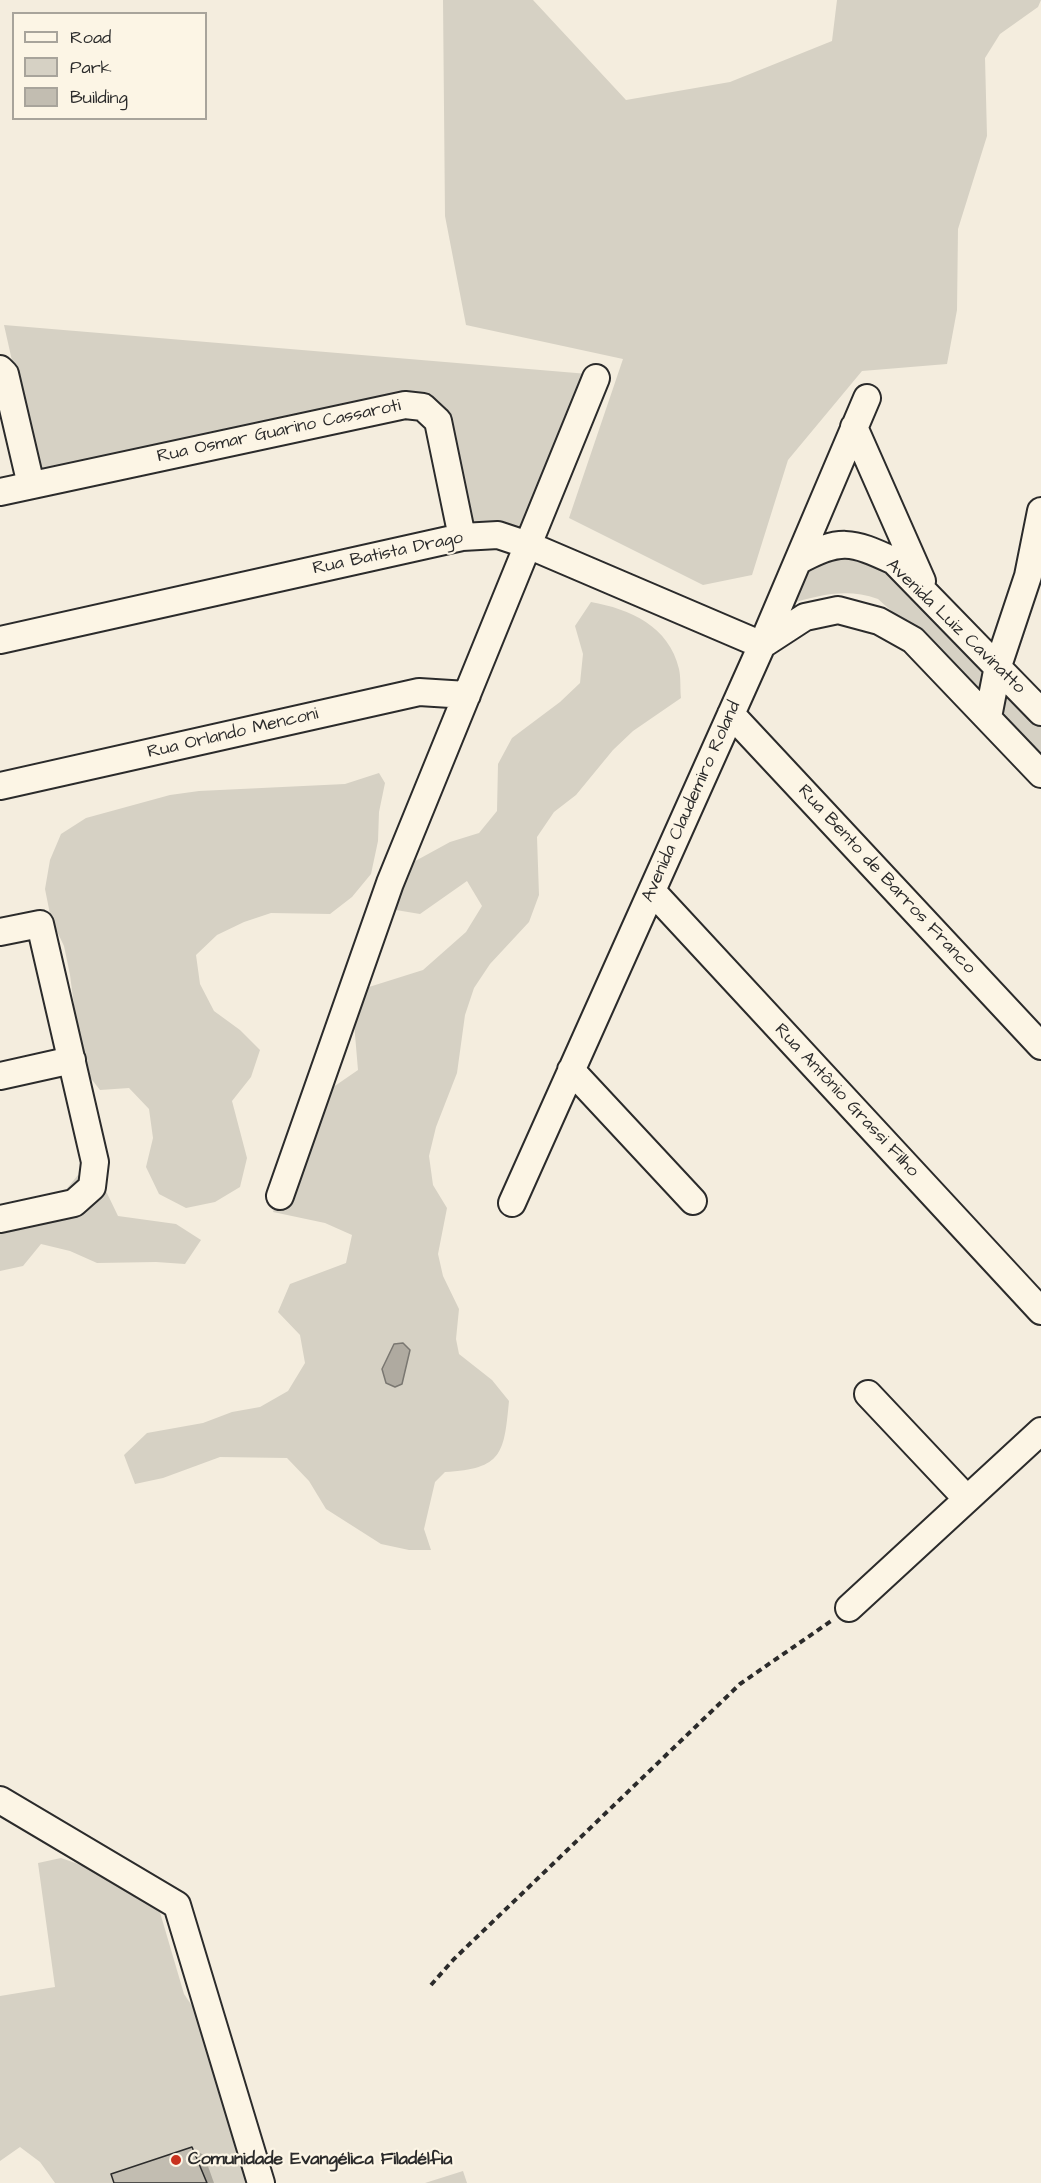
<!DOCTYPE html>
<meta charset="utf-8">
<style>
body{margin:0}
#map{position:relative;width:1041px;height:2183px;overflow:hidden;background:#f4edde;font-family:"Architects Daughter",sans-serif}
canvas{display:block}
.legend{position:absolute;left:12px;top:12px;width:195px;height:108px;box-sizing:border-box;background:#fcf5e5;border:2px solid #a8a49b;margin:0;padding:8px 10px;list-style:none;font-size:18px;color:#2b2b2b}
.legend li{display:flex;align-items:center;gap:12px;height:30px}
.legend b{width:30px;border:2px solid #a8a49b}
</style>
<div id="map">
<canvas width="1041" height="2183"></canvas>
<ul class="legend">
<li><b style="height:8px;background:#fcf5e5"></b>Road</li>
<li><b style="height:16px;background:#d6d1c4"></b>Park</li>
<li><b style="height:16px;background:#c2bdb1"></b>Building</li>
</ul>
</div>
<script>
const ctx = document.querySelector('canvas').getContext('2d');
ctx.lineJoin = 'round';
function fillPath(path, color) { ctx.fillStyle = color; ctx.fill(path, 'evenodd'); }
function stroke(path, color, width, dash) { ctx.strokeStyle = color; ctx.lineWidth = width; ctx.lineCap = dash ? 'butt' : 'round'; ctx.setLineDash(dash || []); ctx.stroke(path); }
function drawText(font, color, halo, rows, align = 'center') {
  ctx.font = font + ' "Architects Daughter",sans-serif'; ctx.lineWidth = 4.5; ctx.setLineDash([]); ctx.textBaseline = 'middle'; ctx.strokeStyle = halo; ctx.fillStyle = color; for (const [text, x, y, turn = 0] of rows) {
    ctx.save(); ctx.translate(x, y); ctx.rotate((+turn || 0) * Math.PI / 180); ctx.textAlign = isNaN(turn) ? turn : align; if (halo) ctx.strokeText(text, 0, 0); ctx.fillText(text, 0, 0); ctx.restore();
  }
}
fillPath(new Path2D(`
 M443,0h90l93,100 104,-18 102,-41 5,-41h204l-3,7 -38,27 -15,24 2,78 -29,93 -1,81 -10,54 -85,7 -74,89 -36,115 -49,10 -134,-67 54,-159 -157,-34 -21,-109z
 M4,325l584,49 -63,162 -55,-13 -41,-125 -392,74z
 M838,550l39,13 109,104 -5,25 -103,-93c-32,-11 -57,-4 -89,5l15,-37z
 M591,602c39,7 78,24 88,67 2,9 1,20 2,29l-48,33 -20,19 -37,45 -22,17 -17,25 2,58 -10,27 -39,42 -16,24 -9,27 -8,58 -21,54 -7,29 4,29 14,23 -9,46 5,22 16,33 -3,30 3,15 33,26 17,21c-5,52 -6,68 -64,71l-10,10 -11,47 7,21h-22l-28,-6 -55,-35 -17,-28 -22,-23 -67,-1 -57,21 -28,6 -11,-29 23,-22 56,-10 29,-11 28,-5 28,-16 17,-28 -5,-28 -22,-23 12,-28 56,-21 6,-28 -27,-12 -52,-11 40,-111 45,-31 -5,-59 16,-24 54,-17 43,-38 16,-26 -15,-25 -47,33 -30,-5 18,-44 42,-23 29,-9 18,-22 1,-47 14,-26 48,-36 20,-19 3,-29 -8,-28z
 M1002,684l39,43v33l-44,-48z
 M379,773l6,10 -6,29 -1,29 -7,33 -19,23 -22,17 -59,-1 -27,9 -27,13 -21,20 4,29 14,27 26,19 20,20 -9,27 -19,24 15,57 -7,29 -25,15 -29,6 -27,-14 -13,-27 7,-29 -4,-29 -20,-21 -29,2 -18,-23 -12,-92 -6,-29 -13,-27 -6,-30 5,-29 11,-26 25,-16 84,-23 29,-4 146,-7z
 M78,1175l27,14 13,27 58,8 25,16 -16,24 -29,-2 -59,1 -27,-12 -29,-7 -18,22 -23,5v-62l60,-12z
 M61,1858l46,16 52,35 25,85 19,28 44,161h-40l-15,-36 -80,27 2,9h-59l-15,-21 -20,-15 -20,14v-165l55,-9 -17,-124z
 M463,2171l4,12h-42z`), '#d6d1c4');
const water = new Path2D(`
 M403,1343l7,7 -8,34 -7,3 -9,-4 -4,-14 12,-25z`);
fillPath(water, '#afaaa0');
stroke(water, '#7a7771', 1.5);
fillPath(new Path2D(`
 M192,2149l12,6 10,28h-98z`), '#0003');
const building = new Path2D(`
 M192,2147l15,36h-93l-3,-9z`);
fillPath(building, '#c2bdb1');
stroke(building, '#2b2b2b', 1.5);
const minor = new Path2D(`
 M0,369l5,5 26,111
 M854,427l68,154
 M0,492l405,-87 18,2 15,14 24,116
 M798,561c42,-23 53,-20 96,0l147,151
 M0,640l462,-103 36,-2 30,10 234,100
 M762,645l43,-28 33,-7 41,11 34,19 128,134
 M731,714l310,332
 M988,717l10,-51 30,-90 13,-65
 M0,786l419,-94 48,3
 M652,891l389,420
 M0,932l40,-8 55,238 -3,25 -18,16 -74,16
 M571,1070l122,131
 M0,1076l72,-16
 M280,1196l110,-313 206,-505
 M512,1203l250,-558 105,-247
 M868,1394l99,105
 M849,1608l192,-177
 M0,1800l177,105 84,278`);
stroke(minor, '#2b2b2b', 30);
stroke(new Path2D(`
 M431,1985l23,-26 286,-275 94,-65`), '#2b2b2b', 4, [6, 4.5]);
stroke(minor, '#fcf5e5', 26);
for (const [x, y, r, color] of [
 [176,2160,6,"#c8321e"]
]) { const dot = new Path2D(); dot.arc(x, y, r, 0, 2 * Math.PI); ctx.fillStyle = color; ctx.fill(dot); stroke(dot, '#fcf5e5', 2); }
drawText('18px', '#2b2b2b', '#fcf5e5', [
 ["Rua Osmar Guarino Cassaroti",279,432,-12],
 ["Rua Batista Drago",388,554,-12],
 ["Avenida Luiz Cavinatto",955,627,44],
 ["Rua Orlando Menconi",233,734,-13],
 ["Avenida Claudemiro Roland",692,802,-66],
 ["Rua Bento de Barros Franco",886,880,47],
 ["Rua Antônio Grassi Filho",846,1101,47]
]);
drawText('bold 18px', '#2b2b2b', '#fcf5e5', [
 ["Comunidade Evangélica Filadélfia",188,2160]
], 'left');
</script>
